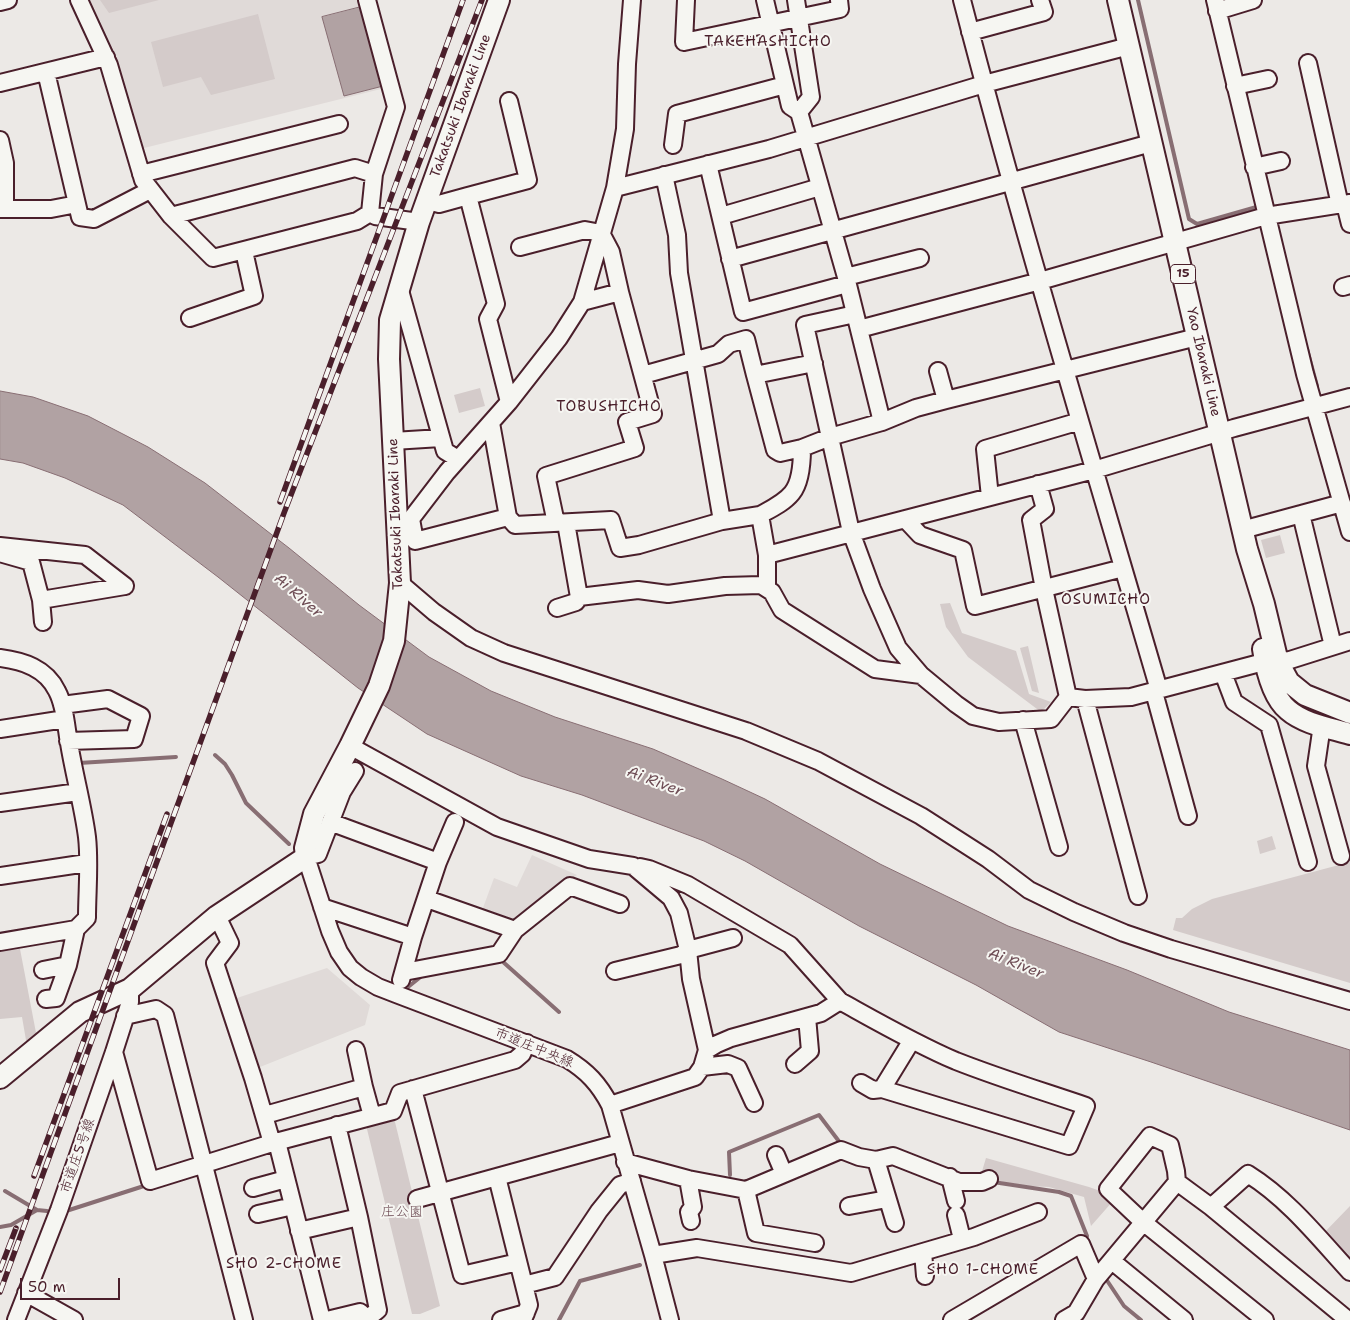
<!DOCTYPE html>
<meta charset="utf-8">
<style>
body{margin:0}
#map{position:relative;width:1350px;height:1320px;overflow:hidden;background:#ece9e6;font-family:"Shantell Sans",sans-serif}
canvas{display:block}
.scale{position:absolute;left:20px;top:1278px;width:100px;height:22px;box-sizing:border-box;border:2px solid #4a1f2b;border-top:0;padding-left:6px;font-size:15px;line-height:18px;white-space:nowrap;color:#4a1f2b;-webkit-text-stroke:4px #f6f6f2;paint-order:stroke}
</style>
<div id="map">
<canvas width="1350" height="1320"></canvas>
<div class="scale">50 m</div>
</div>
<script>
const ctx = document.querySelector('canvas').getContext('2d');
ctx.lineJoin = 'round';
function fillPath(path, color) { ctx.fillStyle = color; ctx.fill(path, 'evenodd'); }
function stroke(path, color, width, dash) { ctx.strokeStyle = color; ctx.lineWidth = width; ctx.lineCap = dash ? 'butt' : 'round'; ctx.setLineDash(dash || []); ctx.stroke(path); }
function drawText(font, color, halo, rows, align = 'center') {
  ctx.font = font + ' "Shantell Sans","Klee One",sans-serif'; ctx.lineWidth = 4; ctx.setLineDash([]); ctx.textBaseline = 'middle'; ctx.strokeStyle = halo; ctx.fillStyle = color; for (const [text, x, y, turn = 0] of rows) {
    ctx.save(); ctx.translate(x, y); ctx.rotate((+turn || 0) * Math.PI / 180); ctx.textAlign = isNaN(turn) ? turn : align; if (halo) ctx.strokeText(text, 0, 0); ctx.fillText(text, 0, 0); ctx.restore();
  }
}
fillPath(new Path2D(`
 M89,0h275l25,87 -253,63z
 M532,855l45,20 -65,50 -32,-9 14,-38 23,9z
 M327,968l43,37 -5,20 -110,44 -21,-70z`), '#e0dad8');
fillPath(new Path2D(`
 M100,0h59l-50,13z
 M258,14l17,65 -64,16 -10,-18 -38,10 -12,-45z
 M480,388l5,18 -26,7 -5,-18z
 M1280,535l5,18 -19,5 -5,-18z
 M950,603l12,30 54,18 13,43 22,8 -10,10 -73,-55 -22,-30 -6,-23z
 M1028,646l11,47 -7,-2 -12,-43z
 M1272,836l4,13 -16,5 -3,-13z
 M1350,862v121l-177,-53 3,-12h6l10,-9 20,-10z
 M20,949l17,89 -10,8 -5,-29 -22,2v-68z
 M394,1118l46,188 -20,8h-8l-46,-189z
 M986,1158l103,29 14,5 10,9 -22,25 -7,-29 -35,-10 -21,-1 -48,-8z
 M1350,1206v60l-29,-30z`), '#d4cbca');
const water = new Path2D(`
 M365,6l22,79 -43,11 -22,-79z
 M0,391l33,6 55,19 60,31 57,36 84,65 70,57 70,52 62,34 64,26 98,32 69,30 43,20 115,65 128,62 119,44 102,42 121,38v80l-199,-68 -92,-30 -83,-47 -117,-59 -114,-65 -41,-20 -122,-46 -61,-19 -94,-42 -69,-46 -140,-111 -95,-72 -58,-27 -42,-15 -23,-4z`);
fillPath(water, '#b1a2a3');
stroke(water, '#886e73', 1);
stroke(new Path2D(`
 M1138,0l51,219 8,5 63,-18
 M1307,349l10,37
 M215,755l10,9 7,11 14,28 43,41
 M79,763l97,-6
 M498,961h4l57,51
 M405,992l3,-5 15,-12
 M730,1175l-1,-23 90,-37 22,29
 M993,1182l66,10 12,4 16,40 -1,6
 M5,1191l32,19
 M63,1212l84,-27
 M0,1227l11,-2 26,-15 10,1
 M1106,1279l18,27 17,14
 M559,1320l21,-39 60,-16`), '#886e73', 4);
const minor = new Path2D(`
 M79,0l30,65 34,115 28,36 42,42 144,-37 13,-8 4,-39 22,-67 -29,-107
 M632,0l-5,64 -2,65 -10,59 -33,114 -23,36 -50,64 -62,70 -36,47 4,22 93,-24 7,8 96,-5 9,28 19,-3 83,-24 38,-6 7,40v32
 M686,0l-2,42 156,-33 -1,-9
 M765,0l25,106 9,6 47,165 36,145 34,-14 30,-8 251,-63
 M796,0l15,97 -12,15
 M962,0c60,231 130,460 197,690
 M1215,0l90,374 45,158
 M0,2l8,-2
 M1217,11l36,-11
 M970,32l74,-20 -4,-12
 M1308,63l32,142
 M46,72l31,132
 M0,83l106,-26
 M1235,86l33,-7
 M0,140l5,23v46
 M673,145l4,-31 108,-29
 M708,164l35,148 104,-28
 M1254,167l27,-6
 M141,174l198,-50
 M664,175l13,60 2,38 43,248
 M615,188l154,-39 215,-65 145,-38
 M468,196l60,-16 -19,-79
 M427,201l12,3 29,-8 28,108 -8,15 21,83
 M1345,204l5,20
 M0,209h51l26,-5 3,13 14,2 56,-29
 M370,213l5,3 44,6
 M171,216l184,-48 19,6
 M721,216l99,-29
 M520,247l65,-17 16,3 10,19 9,40
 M730,259l421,-116
 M846,277l74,-19
 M399,287l46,164 13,8
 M1343,287l7,-2
 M855,314l-50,11 46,207 21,57 26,59 23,27 35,29 17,12 26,6 52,-3 17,-22 17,2 46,-2 125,-33 34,-4 60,-19
 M190,318l64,-22 -10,-45
 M859,329l181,-48 226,-65 84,-13
 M938,371l8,29
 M643,375l75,-21 11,-10 17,-5 9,36
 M491,423l17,94
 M393,441l48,-3
 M802,448l-22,5 -5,-3 -20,-75 59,-12
 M1038,484l7,25 -14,11 13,69 24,108
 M990,497l-5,-48 95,-28
 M1301,514l32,132
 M760,515c11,-6 24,-12 32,-22 9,-11 10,-32 10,-45l28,-11 52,-15
 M905,519l15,16 43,15 12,56 148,-38
 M556,523l-10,-47 89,-28 -8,-26 26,-8 -33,-122 -38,10
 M566,523l13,74 59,-7 30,4 57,-8 36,-1 11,7 10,18 93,59 46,6
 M1242,530l100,-27
 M0,546l85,9 40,31
 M3,554l28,8 10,38 2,22
 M767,555l327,-85 140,-42 116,-31
 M400,583l34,29 37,26 33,15 242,78 72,30 103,55 67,43 41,31 45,22 50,21 47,16 179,52
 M41,600l84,-14
 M557,608l19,-6 3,-5
 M0,658c23,3 46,10 57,33 8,15 9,35 12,52 5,31 14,63 18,94 3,26 0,54 0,81l-11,11 -76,13
 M1223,673l11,29 35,23 39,137
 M1154,692l34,124
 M1085,699l53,197
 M62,705l46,-6 33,17 -7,23 -66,2
 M1023,720l36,127
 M1322,725l-6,41 25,90
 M0,729l65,-10
 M350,746l147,81 92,32 44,7 38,32 8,15 9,37 3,29 16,71 -5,17 -7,10 -85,28
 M355,771l-13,21 -24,62 -12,3 24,74 9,21 11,16 11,9 17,10 18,7 171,65c20,12 32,25 43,46l43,150 17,65
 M0,803l78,-11
 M330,822l108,40
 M640,867l9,2 39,16 102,60 50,56
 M0,876l87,-13
 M322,907l91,30
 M217,916l13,27 -15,20 38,115 19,65
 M515,930l55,-44 50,18
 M43,970l25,-5
 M615,971l66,-16 7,-5 45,-12
 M404,972l95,-18 16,-24 -88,-31
 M401,980l12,-43 25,-75 17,-40
 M46,999l10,-1 12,-33 8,-36
 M125,1016l31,-7 9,6 79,305
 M356,1050l8,37
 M707,1050l10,-6 14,-6 90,-25 19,-12c38,21 76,43 116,60 43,17 86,30 130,45l-17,40 -187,-57 30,-49
 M114,1052l36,129 122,-38 121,-32 7,-18 115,-33 7,-6 5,-11
 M795,1064l15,-13 -3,-34
 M702,1067l26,-3 10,4 16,35
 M861,1083l12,7 9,-1
 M413,1089l49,186 56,-13
 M265,1115l99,-28 8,29
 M337,1125l22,92 19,93 -10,8
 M277,1142l45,178
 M776,1155l8,19
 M876,1160l19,63
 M625,1162l63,17 58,11 95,-40 18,7 17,3 17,-4 66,26h23l7,-3
 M497,1177l32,128 -6,15
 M950,1177l6,24
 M688,1179l5,28 -4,5 2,9
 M1177,1182l-1,-11 -6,-26 -20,-9 -42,53 35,33 122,98
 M253,1188l33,-9
 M746,1190l10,43 59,10
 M417,1199l203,-56
 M849,1206l38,-7
 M1211,1207l37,-33c40,25 70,63 102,98
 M258,1214l35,-8
 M956,1215l6,24
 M299,1231l60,-14
 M923,1252l2,24
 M653,1255l44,-7 154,25 123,-36 64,-25
 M1112,1261l72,59
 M524,1285l31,-8 44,-66 21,-26 12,-4
 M26,1293l48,27
 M16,1320l43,-110 55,-158 16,-50v-13
 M327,1320l33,-8 9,8
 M501,1320l25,-7
 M952,1320l129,-76 15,35
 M1064,1320l12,-7 20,-34 81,-97 34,25 137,113`);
const major = new Path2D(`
 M1118,0l129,549 17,55 14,58 11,20 16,13 45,18
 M1263,649c3,20 9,48 25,61 16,14 42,18 62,24
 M0,1078l80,-66 50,-23 87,-73 89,-59 -1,-9 9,-34 36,-68 29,-60 15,-45 6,-58 -11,-224 1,-39 29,-98 80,-222`);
stroke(minor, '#4a1f2b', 20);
stroke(major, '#4a1f2b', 24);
stroke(minor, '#f6f6f2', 16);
stroke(major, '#f6f6f2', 20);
const rail = new Path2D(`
 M280,502l183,-502
 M34,1176l133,-362
 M0,1270l16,-42
 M0,1292l284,-779 198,-513`);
stroke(rail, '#4a1f2b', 5.5);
stroke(rail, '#f6f6f2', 4, [11]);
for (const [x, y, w] of [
 [1183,274,25]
]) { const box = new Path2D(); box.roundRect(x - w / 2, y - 9.5, w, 19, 4); ctx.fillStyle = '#f6f6f2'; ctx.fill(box); stroke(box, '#4a1f2b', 1); }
drawText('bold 12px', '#4a1f2b', null, [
 ["15",1183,274]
]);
drawText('14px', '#4a1f2b', '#f6f6f2', [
 ["Takatsuki Ibaraki Line",461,106,-70],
 ["Yao Ibaraki Line",1203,362,77],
 ["Takatsuki Ibaraki Line",396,514,-92],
 ["市道庄中央線",534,1048,22],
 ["市道庄5号線",78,1156,-71]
]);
drawText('14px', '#6c4a53', '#f6f6f2', [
 ["庄公園",402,1212]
]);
ctx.letterSpacing = '1px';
drawText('15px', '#4a1f2b', '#f6f6f2', [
 ["TAKEHASHICHO",768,42],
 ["TOBUSHICHO",609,407],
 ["OSUMICHO",1106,600],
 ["SHO 2-CHOME",284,1264],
 ["SHO 1-CHOME",983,1270]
]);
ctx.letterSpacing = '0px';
drawText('italic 15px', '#6e4d55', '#f6f6f2', [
 ["Ai River",298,596,41],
 ["Ai River",655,782,21],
 ["Ai River",1016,964,22]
]);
</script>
